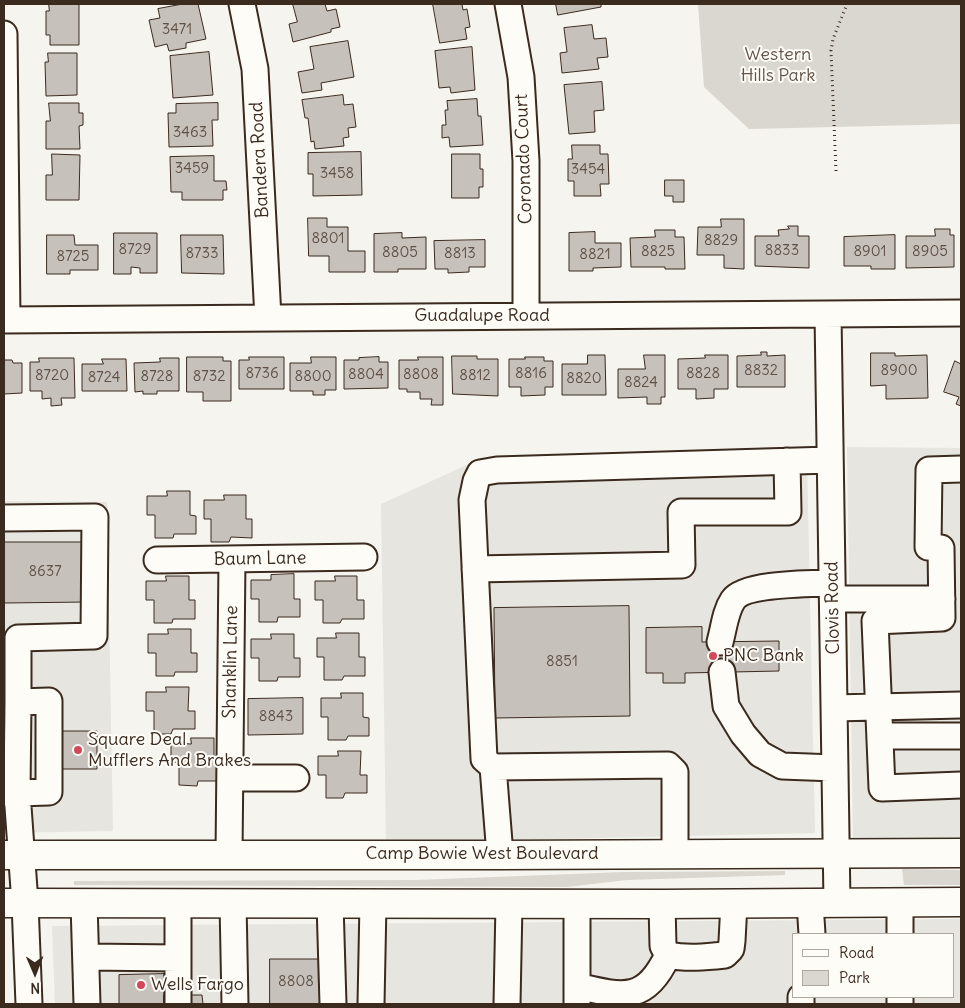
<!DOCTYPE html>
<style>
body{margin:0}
#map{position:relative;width:965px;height:1008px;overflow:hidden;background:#f5f4ee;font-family:Delius,sans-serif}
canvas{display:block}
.frame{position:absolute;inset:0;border:5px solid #3b2a1e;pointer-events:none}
.legend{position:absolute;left:792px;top:933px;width:162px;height:65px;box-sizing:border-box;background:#fdfcf7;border:1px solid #afa8a0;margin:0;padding:6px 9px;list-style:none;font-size:15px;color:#3b2a1e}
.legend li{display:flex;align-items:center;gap:10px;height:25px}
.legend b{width:25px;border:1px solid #afa8a0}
.north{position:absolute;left:10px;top:948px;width:50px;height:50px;-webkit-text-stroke:4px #fdfcf7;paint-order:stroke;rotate:179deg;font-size:14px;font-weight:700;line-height:20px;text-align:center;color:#3b2a1e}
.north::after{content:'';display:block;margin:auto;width:18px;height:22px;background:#3b2a1e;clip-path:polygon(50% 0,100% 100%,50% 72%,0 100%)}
</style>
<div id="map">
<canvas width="965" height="1008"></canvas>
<div class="frame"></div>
<ul class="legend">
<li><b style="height:6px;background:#fdfcf7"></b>Road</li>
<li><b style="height:14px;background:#dad6d0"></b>Park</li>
</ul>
<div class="north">N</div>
</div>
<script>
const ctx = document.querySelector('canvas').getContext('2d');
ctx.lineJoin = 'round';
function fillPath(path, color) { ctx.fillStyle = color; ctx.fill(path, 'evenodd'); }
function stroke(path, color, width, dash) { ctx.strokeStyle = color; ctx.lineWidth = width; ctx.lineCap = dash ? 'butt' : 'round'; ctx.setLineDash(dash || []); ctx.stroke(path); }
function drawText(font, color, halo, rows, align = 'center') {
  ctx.font = font + ' Delius,sans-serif'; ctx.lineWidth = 4; ctx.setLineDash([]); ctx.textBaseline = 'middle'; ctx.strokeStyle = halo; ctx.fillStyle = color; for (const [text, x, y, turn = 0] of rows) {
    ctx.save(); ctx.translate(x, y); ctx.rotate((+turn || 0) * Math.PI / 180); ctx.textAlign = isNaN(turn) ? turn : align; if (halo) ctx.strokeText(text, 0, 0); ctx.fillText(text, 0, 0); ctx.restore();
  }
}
fillPath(new Path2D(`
 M847,447l114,1v393l-108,1z
 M807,460l8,373 -429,10 -5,-339 88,-40z
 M4,501l103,1 6,329 -109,2z
 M961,919v85h-906l-3,-78zM794,934h160v63h-160z`), '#e7e5df');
fillPath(new Path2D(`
 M698,4h263v120l-212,5 -45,-42z
 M902,869l59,1v15h-57z
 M785,871v4l-158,5 -60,7 -493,-2v-4l341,-1 210,-8z`), '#dad6d0');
const building = new Path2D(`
 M49,4h30v41h-29v-10h-4v-24h3z
 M183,4h15l8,35 -20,4v5l-17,3 -2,-7 -12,3 -6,-27 11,-2 -2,-9z
 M293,4h32l2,7 9,-2 4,18 -9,2v3l-38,10 -4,-18 8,-2z
 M433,4h29l1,6 4,-1 3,18 -5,1 2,11 -27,4z
 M556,4h45v3l-43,8z
 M592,25l2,14 12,-1 2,19 -11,1 2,11 -37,4 -2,-20 7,-1 -3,-24z
 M348,41l6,36 -33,6 1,7 -20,3 -4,-21 16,-3 -4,-22z
 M472,47l3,43 -24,3 -1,-6 -11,1 -4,-37z
 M209,52l4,43 -40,3 -3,-42z
 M48,53h29v42l-31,1 -1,-34h3z
 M602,82l2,28 -10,1 1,21 -26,2 -5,-49z
 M343,95l1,10 9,-1 3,23 -8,1 1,9 -6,1 1,8 -29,3 -1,-8 -3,1 -3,-24h-3l-3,-18z
 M477,99l1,17h3l2,29 -33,2 -1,-10 -7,1v-13h4l-1,-15h3l-1,-9z
 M49,103h30v10h4v12l-4,1 1,23h-34v-28h4z
 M218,103v17h-6l1,26 -44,1 -1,-34h8v-9z
 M572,145h28v9h8l1,30h-9l1,12h-27v-15h-6v-22h4z
 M361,152l1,43 -49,1v-22h-5v-21z
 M52,154l28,1 -1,45h-33v-25h6z
 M452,154h28v15h3v18h-4v11h-27z
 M214,156v25h12l1,9h-4v10h-41v-8h-11l-1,-35z
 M665,180h19v22h-11v-6h-8z
 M308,218h19v9h21v24h17v21h-36v-16h-20z
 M721,219h23v50l-20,-1v-13h-27l1,-28h23z
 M788,226h10v10h11v32l-54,-2v-30h24l-1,-6 11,-1z
 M935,229h15v6h4v32l-48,1v-32h29z
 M655,230h20v7h9l1,32h-20v-2h-34l-1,-29 25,-1z
 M595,232v11h26v24l-28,1v3h-24v-38z
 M114,233h43v40h-17v-5l-9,-1v7h-17z
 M402,233v5l24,-1v32h-28v3h-24v-38z
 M47,235h27l1,10h23v25h-28v4h-23z
 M181,235h42l1,39 -42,-1z
 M895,235v34h-24v-3h-27v-29z
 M485,240v27h-16v5l-21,1v-4h-13l-1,-28z
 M761,352h6v4l18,-1v32h-48v-31l24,-1z
 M871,353h24v3l32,-1 1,43 -42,1v-14l-15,1z
 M588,355h17l1,40h-44v-31h25z
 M644,355h21v42h-4v7h-14v-7l-29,1v-29h27z
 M705,355h23v34h-14v9l-18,1v-10h-18v-30l27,-1z
 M452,356h25v3h21v37l-45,-2z
 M187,357h36v4h8v40h-28v-9h-16z
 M249,357h35v32h-45v-29h10z
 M311,357h25v33h-11v5h-12v-4h-23v-28h21z
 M379,357v5h9v26l-44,1v-29h15v-2z
 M418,357h25v48h-12l1,-6h-12v-7h-13v-3h-8v-29h19z
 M525,357h19v4h9v26h-8v8l-24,1v-9h-12v-28h16z
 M39,358h35l1,40h-14l1,7 -11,1v-8l-9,1v-8h-12v-29h9z
 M160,358h19v33h-22v3h-14v-3l-8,1 -1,-29 26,-1z
 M102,359h24l1,32h-45v-27h21z
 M4,360h8l1,3h9v30l-18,1z
 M955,361l6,3v42l-5,-2 3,-7 -15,-5z
 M167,491h23v24l6,1v18h-22l-1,4h-18v-23h-8v-19h20z
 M224,495h22v24h6v19l-21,-1 -2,5h-18v-23h-7v-19h20z
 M4,542h83v60l-83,1z
 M294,574v25h6v18h-22l-1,5h-18v-23h-8v-19h20v-5z
 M166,576h23v24h6v19h-22l-1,4h-18v-23h-8v-19h20z
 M335,576h22v24h7v19h-22l-2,4h-17v-23h-8v-19h20z
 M629,606l1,110 -135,2 -1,-110z
 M702,627v15l77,-1v30l-94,2v10h-22v-10h-17v-45z
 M168,629h23v24h6v19h-22l-1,4h-18v-23h-8v-19h20z
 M336,633h23v24h6v19h-21l-2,4h-18v-23h-7v-19h19z
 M271,634h23v24h6v19h-22l-1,4h-18v-23h-8v-19h20z
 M166,687h23l-1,24h7v18h-22l-2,5h-17v-23h-8v-19h20z
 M341,693h22v24l6,1v18h-21l-2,4h-18v-23h-7v-19h20z
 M303,698v36l-55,1v-36z
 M58,731h39v38h-39z
 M191,738h23v25l6,-1v19h-22l-1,5 -18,-1v-22l-8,-1v-19l20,1z
 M338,751h23l-1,24h7v18h-22l-2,5h-17v-23h-8v-19h20z
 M270,959h52l1,45h-53z
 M164,974v30h-45v-29z
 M164,995h38l1,9h-39z`);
fillPath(building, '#c7c1bb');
stroke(building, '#3b2a1e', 1);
stroke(new Path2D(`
 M720,642l2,30`), '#d0ccc4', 25, [25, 12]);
const minor = new Path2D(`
 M242,4l13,65 13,249
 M508,4l13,73 5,84v155
 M4,34l3,286
 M828,314l9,588
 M4,320l957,-7
 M961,469l-32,1 -1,77 13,1 1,70 -67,3 7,167 79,-3
 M4,518l91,-1 -1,119 -76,2v64
 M157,560l207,-3
 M475,569l207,-4 -1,-53h107l-1,-51
 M833,599h109
 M720,642c4,-14 5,-30 13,-42 12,-17 78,-16 99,-17
 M722,672l4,34 17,28 17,20 22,12 53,2
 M49,701v91l-32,1 1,-91z
 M834,708l127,-3
 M880,736h81
 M493,767l175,-2 7,7v81
 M230,778h66
 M4,793h13l8,110 4,101
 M229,855l3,-296
 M500,855l-7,-88 -9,-8 -12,-259 4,-19 4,-8 17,-3 333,-10
 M84,903l3,101
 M233,903l2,101
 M330,903l3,101
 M810,903l2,31
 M577,904v100
 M662,904l1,42 5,9c19,4 38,2 57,0l6,-6 1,-8 2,-38
 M900,934v-31
 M86,957l92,1
 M577,986c47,11 68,17 91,-31
 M178,1004v-101
 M371,1004l2,-101
 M507,1004l2,-100
 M801,1004v-7
 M900,1004v-7`);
const major = new Path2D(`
 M4,855h496l461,-2
 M4,903l658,1 299,-2`);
stroke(minor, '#3b2a1e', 29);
stroke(major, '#3b2a1e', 31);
stroke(new Path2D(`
 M836,171l-5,-120 2,-12 14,-35`), '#3b2a1e', 3, [1, 4]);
stroke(minor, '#fdfcf7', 25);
stroke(major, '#fdfcf7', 28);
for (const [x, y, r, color] of [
 [713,656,5,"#d1495b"],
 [78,750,5,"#d1495b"],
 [141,985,5,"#d1495b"]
]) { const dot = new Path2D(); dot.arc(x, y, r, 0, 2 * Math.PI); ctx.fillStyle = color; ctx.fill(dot); stroke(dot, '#fdfcf7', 2); }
drawText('15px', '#5e5045', null, [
 ["3471",177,30],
 ["3463",190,133],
 ["3459",192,169],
 ["3454",588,170],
 ["3458",337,174],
 ["8801",328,239],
 ["8829",721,241],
 ["8729",135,250],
 ["8833",782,251],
 ["8825",658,252],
 ["8901",870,252],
 ["8905",930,252],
 ["8805",400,253],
 ["8733",202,254],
 ["8813",460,254],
 ["8821",595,255],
 ["8725",73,257],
 ["8832",761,371],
 ["8900",899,371],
 ["8736",262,374],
 ["8816",531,374],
 ["8828",703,374],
 ["8804",366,375],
 ["8808",421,375],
 ["8720",52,376],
 ["8812",475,376],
 ["8728",157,377],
 ["8732",209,377],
 ["8800",313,377],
 ["8724",104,378],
 ["8820",584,379],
 ["8824",641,383],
 ["8637",45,572],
 ["8851",562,662],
 ["8843",276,717],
 ["8808",296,982]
]);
drawText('18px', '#63554a', '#fdfcf7', [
 ["Western",778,55],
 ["Hills Park",778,76]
]);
drawText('18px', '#3b2a1e', '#fdfcf7', [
 ["Coronado Court",524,159,-92],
 ["Bandera Road",260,160,-93],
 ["Guadalupe Road",482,316],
 ["Baum Lane",260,559,-1],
 ["Clovis Road",833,608,-91],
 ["Shanklin Lane",231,662,-89],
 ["Camp Bowie West Boulevard",482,854]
]);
drawText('18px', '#3b2a1e', '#fdfcf7', [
 ["PNC Bank",723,656],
 ["Square Deal",88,740],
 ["Mufflers And Brakes",88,761],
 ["Wells Fargo",151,985]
], 'left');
</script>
